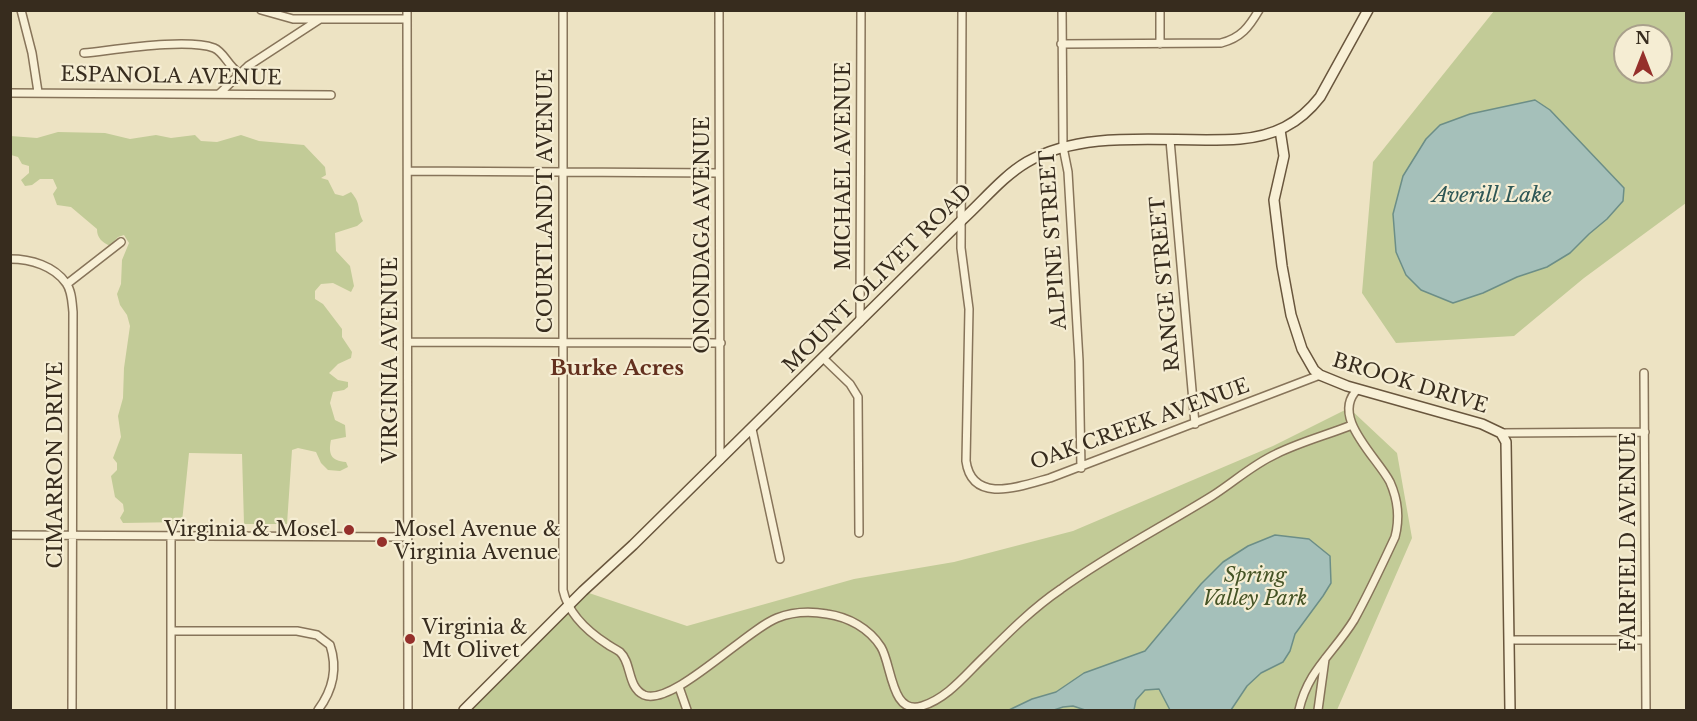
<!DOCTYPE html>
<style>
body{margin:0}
#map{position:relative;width:1697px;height:721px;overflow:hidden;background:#ede3c3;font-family:"Libre Baskerville",serif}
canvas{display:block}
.frame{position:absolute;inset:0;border:12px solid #372c1e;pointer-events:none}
.north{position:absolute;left:1613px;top:24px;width:60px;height:60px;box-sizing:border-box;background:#f5edd3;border:2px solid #a9a08b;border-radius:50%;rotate:0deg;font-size:16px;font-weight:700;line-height:24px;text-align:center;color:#372c1e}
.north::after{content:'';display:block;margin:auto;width:21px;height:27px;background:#95302b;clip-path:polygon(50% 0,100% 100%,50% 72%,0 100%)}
</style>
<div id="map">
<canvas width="1697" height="721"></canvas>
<div class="frame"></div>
<div class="north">N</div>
</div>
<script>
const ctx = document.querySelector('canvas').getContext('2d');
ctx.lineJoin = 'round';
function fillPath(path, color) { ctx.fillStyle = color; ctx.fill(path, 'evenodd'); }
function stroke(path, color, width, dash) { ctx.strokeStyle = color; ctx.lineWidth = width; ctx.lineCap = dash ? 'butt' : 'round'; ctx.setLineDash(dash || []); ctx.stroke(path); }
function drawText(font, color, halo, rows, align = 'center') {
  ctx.font = font + ' "Libre Baskerville",serif'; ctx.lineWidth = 4.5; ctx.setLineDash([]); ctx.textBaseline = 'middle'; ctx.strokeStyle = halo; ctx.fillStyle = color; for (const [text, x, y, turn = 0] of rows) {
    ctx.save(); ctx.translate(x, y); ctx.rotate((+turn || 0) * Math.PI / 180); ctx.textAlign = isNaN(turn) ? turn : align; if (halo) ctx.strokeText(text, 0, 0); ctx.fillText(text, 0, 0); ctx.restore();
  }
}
fillPath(new Path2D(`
 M1494,11h192v192l-102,75 -70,58 -118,7 -34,-50 11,-131zM1625,36h36v36h-36z
 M58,132l47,1 25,6 26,-4 15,3 24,-3 6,6 16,1 24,-7 18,6 45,4 21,22 1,8 -5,3 7,2 7,14 8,2 8,-4c11,13 5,15 12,29l-6,5 -22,7 1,18 14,15 4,20 -3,6 -18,-9 -12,1 -6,7v8l8,5 19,25v8l10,15 -1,6 -13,6 -9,9 9,7 10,2v5l-4,3 -11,2 -3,11 5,17 10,5 1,12 -15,3c-3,14 0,21 15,22l2,5 -8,4 -12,-1 -7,-7 -5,-11 -18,-4 -6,2 -5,74h-43l-2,-70 -53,-1 -7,69 -59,1 -3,-5 4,-7 -1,-7 -8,-7 -4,-21 6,-6v-7l-4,-5 8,-21 -3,-21 5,-18 1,-30 6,-42 -3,-11 -7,-10 -3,-11 4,-10 1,-24 7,-17 -5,-8 -6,2 -8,9c-8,-4 -13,-8 -13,-17l-26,-22 -14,-2 -4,-11 4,-6 -4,-9h-13l-8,6 -7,1 -4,-6 8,-7v-7l-7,-2 -4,-7 -7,-2 -1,-19 27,2z
 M1349,408l48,45 15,85 -75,172h-874l120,-119 104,35 167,-47 100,-17 119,-31 200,-85z`), '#c2cb97');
const water = new Path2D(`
 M1535,100l15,10 74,78 -1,13 -16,18 -18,15 -19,19 -23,14 -30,10 -34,16 -30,10 -32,-13 -15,-15 -10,-23 -3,-38 10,-38 23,-37 14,-14 30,-11z
 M1275,535l34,4 21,17 1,27 -8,13 -28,38 -5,17 -7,11 -22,11 -14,13 -16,24h-61l-11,-21 -14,1 -9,10 -2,10h-49l-12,-4 -10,1 -9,3h-45l23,-11 24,-7 28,-19 61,-22 56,-67 22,-22 25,-16z`);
fillPath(water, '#a5c0ba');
stroke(water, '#6c8e87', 1.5);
const street = new Path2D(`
 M21,10l11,43 6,39
 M261,10l32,9h27
 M407,10l1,700
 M563,10v580c5,23 24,41 44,54 4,3 9,5 13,8 12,11 7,35 24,43 28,12 102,-65 133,-77 15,-6 33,-7 50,-4 21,3 42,14 54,33 11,18 10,69 41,59 26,-8 44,-32 63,-50 24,-24 48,-48 76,-67 48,-35 101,-62 151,-93 22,-14 40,-31 64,-42 24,-12 51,-19 76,-29
 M719,10l1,450
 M962,10l-1,238 8,61 -3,152c6,44 55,25 84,17l270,-103
 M1062,10l1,137 5,25 11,189 2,107
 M1061,44l160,-1c20,-5 28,-16 38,-33
 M1160,44v-34
 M84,53c31,-3 102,-15 130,-5 10,4 14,18 25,25
 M10,93l321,2
 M219,94l29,-28 72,-47h87
 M1170,140l25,284
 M408,171l311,2
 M10,259c21,0 44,7 56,24 6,8 6,20 7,29l-1,398
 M67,284l54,-42
 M860,322l1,-312
 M408,342l313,1
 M823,358l27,26 8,13 1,136
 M1644,373l2,337
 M752,429l28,130
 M1501,433l144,-1
 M10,535l397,2
 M171,631h126l20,4 13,10c8,24 3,45 -12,65
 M1510,640h135
 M679,687l8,23
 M171,710v-176
 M1299,710c9,-40 34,-56 55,-90 15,-27 28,-55 41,-83 5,-19 3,-37 -5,-55 -13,-25 -61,-66 -32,-93
 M1318,710l7,-51`);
const secondary = new Path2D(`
 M1280,130l4,26 -10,44 8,66 9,49 11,34 12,21 6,5 27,11 135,38 19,9 5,9 4,268
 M464,710l119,-119 50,-46 329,-325c21,-19 41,-44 65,-58 61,-35 145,-18 213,-23 34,-3 59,-15 80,-42l48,-87`);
stroke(street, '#87745a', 10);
stroke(secondary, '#69563d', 12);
stroke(street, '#f8f0d6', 7);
stroke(secondary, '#f8f0d6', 9);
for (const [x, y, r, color] of [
 [349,530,6,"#95302b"],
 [382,542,6,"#95302b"],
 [410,639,6,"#95302b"]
]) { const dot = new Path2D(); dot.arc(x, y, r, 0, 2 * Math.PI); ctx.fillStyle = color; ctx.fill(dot); stroke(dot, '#f5edd3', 2); }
drawText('20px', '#372c1e', '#f5edd3', [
 ["ESPANOLA AVENUE",171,77,1],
 ["MICHAEL AVENUE",844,166,-90],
 ["COURTLANDT AVENUE",546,201,-90],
 ["ONONDAGA AVENUE",703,235,-90],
 ["ALPINE STREET",1054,240,-94],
 ["MOUNT OLIVET ROAD",878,279,-45],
 ["RANGE STREET",1166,284,-95],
 ["VIRGINIA AVENUE",391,360,-90],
 ["BROOK DRIVE",1410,384,17],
 ["OAK CREEK AVENUE",1140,425,-20],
 ["CIMARRON DRIVE",56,465,-90],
 ["FAIRFIELD AVENUE",1629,542,-90]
]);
drawText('20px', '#372c1e', '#f5edd3', [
 ["Virginia & Mosel",337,530,"right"],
 ["Mosel Avenue &",394,530],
 ["Virginia Avenue",394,553],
 ["Virginia &",422,628],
 ["Mt Olivet",422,651]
], 'left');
drawText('italic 20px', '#455325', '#f5edd3', [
 ["Spring",1255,576],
 ["Valley Park",1255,599]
]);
drawText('italic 21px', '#2e5756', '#f5edd3', [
 ["Averill Lake",1492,196]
]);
drawText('bold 21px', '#63301e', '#f5edd3', [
 ["Burke Acres",617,369]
]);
</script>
